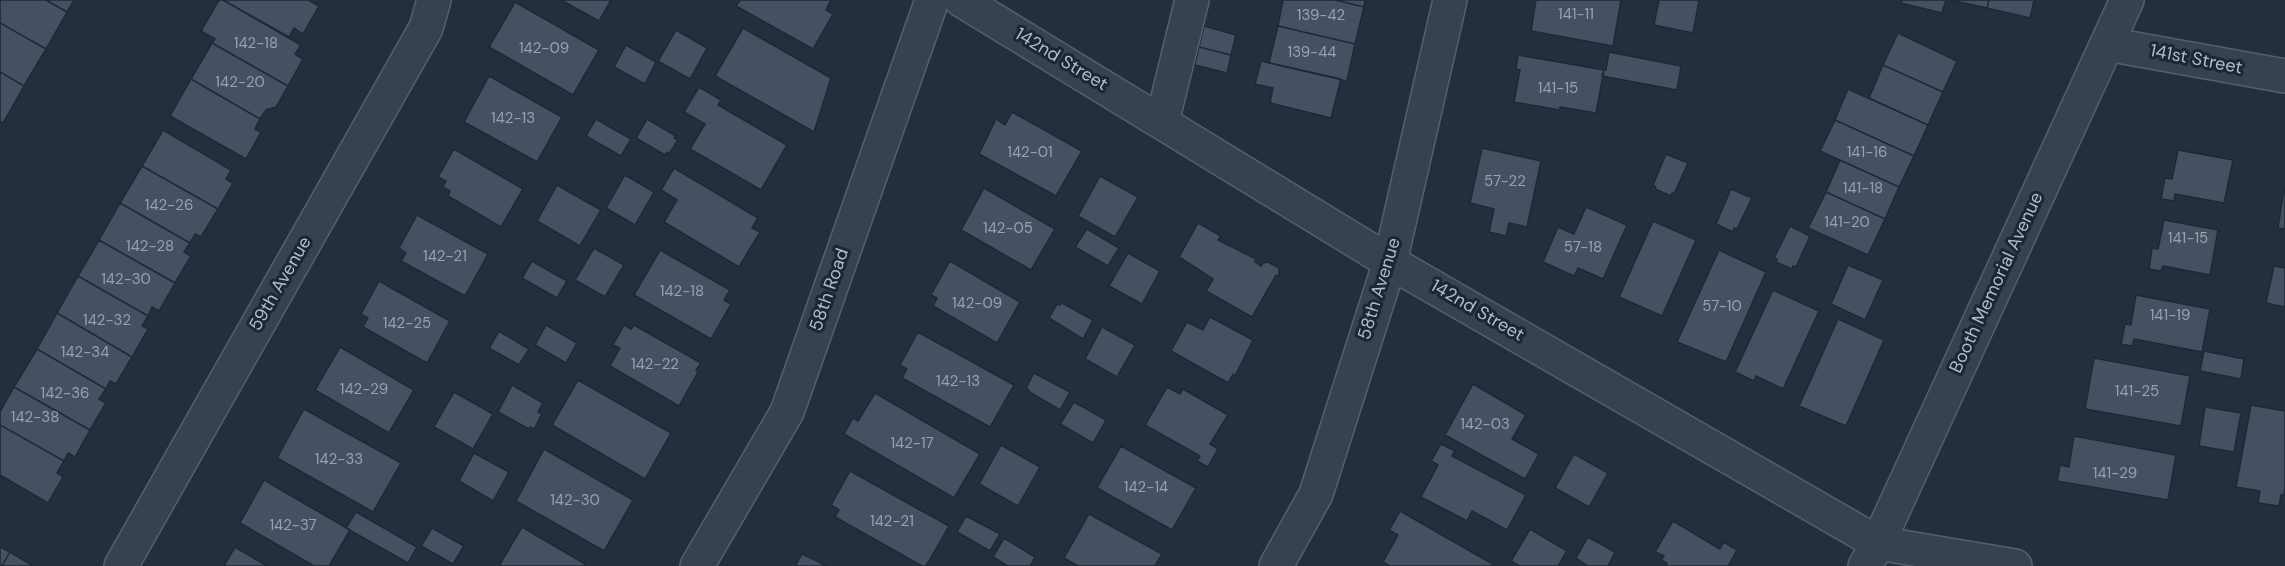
<!DOCTYPE html>
<style>
body{margin:0}
canvas{display:block;background:#242f3e}
</style>
<canvas width="2285" height="566"></canvas>
<script>
const ctx = document.querySelector('canvas').getContext('2d');
ctx.lineJoin = 'round';
function fillPath(path, color) { ctx.fillStyle = color; ctx.fill(path, 'evenodd'); }
function stroke(path, color, width, dash) { ctx.strokeStyle = color; ctx.lineWidth = width; ctx.lineCap = dash ? 'butt' : 'round'; ctx.setLineDash(dash || []); ctx.stroke(path); }
function drawText(font, color, halo, rows, align = 'center') {
  ctx.font = font + ' "DM Sans",sans-serif'; ctx.lineWidth = 6; ctx.setLineDash([]); ctx.textBaseline = 'middle'; ctx.strokeStyle = halo; ctx.fillStyle = color; for (const [text, x, y, turn = 0] of rows) {
    ctx.save(); ctx.translate(x, y); ctx.rotate((+turn || 0) * Math.PI / 180); ctx.textAlign = isNaN(turn) ? turn : align; if (halo) ctx.strokeText(text, 0, 0); ctx.fillText(text, 0, 0); ctx.restore();
  }
}
const building = new Path2D(`
 M0,0h46l21,12 -21,37 -46,-26z
 M46,0h28l-7,12z
 M219,0h4l78,45 -6,9 8,5 -15,27 -76,-43 3,-4 -14,-8z
 M223,0h85l11,6 -16,28 -9,-6 -5,9z
 M561,0h50l-12,21z
 M740,0h91l-5,10 7,4 -20,35 -77,-43z
 M1283,0h52l29,7 -9,37 -77,-18z
 M1335,0h30l-1,7z
 M1536,0h85l-8,46 -82,-15z
 M1659,0h40l-6,33 -39,-8z
 M1902,0h44l-4,13 -41,-10z
 M1951,0h38l-2,8z
 M1989,0h45l-4,18 -43,-10z
 M515,2l84,48 -26,45 -84,-48z
 M0,23l46,26 -22,37 -24,-14z
 M1204,26l32,9 -5,20 -32,-8z
 M1278,26l77,18 -8,37 -78,-18z
 M743,28l88,50 -17,54 -99,-56z
 M676,30l31,18 -17,31 -32,-18z
 M1898,33l59,28 -14,31 -60,-27z
 M212,43l76,43 -12,21 -10,3 -6,9 -69,-40z
 M626,45l30,17 -11,22 -31,-17z
 M1199,47l32,8 -4,18 -32,-8z
 M1609,52l72,14 -4,24 -75,-14 2,-6h2z
 M1518,55l86,15 -8,43 -36,-6v3l-46,-8 6,-32 -4,-1z
 M1261,61l80,18 -10,39 -61,-15 3,-15 -18,-4z
 M1883,65l60,27 -15,33 -59,-27z
 M0,72l24,14 -21,37 -3,-2z
 M489,76l73,41 -25,45 -73,-40z
 M191,79l69,40 -5,10 6,3 -15,27 -76,-43z
 M699,87l22,13 -3,5 69,40 -26,45 -71,-41 15,-25 -21,-12z
 M1848,89l80,36 -14,31 -79,-36z
 M1012,112l70,39 -26,45 -77,-42 17,-35 9,6z
 M596,119l35,20 -10,17 -35,-20z
 M647,119l29,17 -2,2 4,2 -9,14 -2,-2 -2,3 -29,-17z
 M1835,120l79,36 -15,31 -79,-36z
 M163,130l68,40 -5,9 7,4 -15,26 -76,-43z
 M1482,148l59,13 -14,66 -18,-4 -3,13 -17,-4 5,-23 -24,-6z
 M454,149l69,40 -22,38 -53,-31 2,-5 -7,-4 3,-6 -8,-4z
 M2178,150l55,10 -9,43 -49,-9 -1,7 -13,-2 4,-21 7,1z
 M1666,154l22,9 -14,31 -2,-1 -1,3 -16,-7 1,-2 -3,-2z
 M1840,160l59,27 -14,32 -59,-27z
 M142,166l76,43 -17,28 -6,-3 -5,9 -70,-40z
 M674,168l84,50 -6,10 8,4 -21,35 -75,-45 13,-22 -16,-10z
 M625,175l29,17 -19,33 -29,-17z
 M1100,176l38,21 -23,40 -37,-21z
 M557,185l44,25 -21,36 -43,-25z
 M984,188l71,41 -24,41 -70,-40z
 M1731,189l21,9 -15,31 -3,-1 -1,4 -17,-8z
 M2284,189h1v40l-7,-1z
 M1826,192l59,27 -17,36 -60,-27z
 M120,203l70,40 -6,9 7,4 -16,27 -76,-43z
 M1586,207l41,18 -24,54 -25,-11 -4,8 -31,-14 15,-35 16,7z
 M417,215l71,39 -23,42 -64,-35 5,-8 -7,-5z
 M2164,220l54,10 -8,45 -47,-9 -2,5 -12,-2 3,-21 6,1z
 M1653,221l43,19 -34,76 -43,-19z
 M1198,223l23,13 -3,4 38,19 -1,3 6,4 2,-3 5,-1 11,6v9l-3,-2 -24,42 -46,-26 7,-12 -34,-22z
 M1790,226l20,10 -14,31 -3,-1 -1,3 -16,-7 1,-3 -3,-1z
 M1087,229l32,19 -11,18 -33,-19z
 M99,240l76,43 -16,28 -7,-4 -4,9 -70,-40z
 M594,248l30,17 -19,32 -30,-17z
 M660,250l70,40 -6,10 7,4 -20,35 -77,-44z
 M1719,250l47,22 -40,90 -49,-20z
 M1128,253l32,18 -18,33 -33,-18z
 M532,261l35,20 -10,17 -35,-20z
 M950,261l70,41 -23,41 -64,-37 4,-8 -6,-3z
 M1848,265l35,15 -18,40 -34,-16z
 M2274,266l11,2v39l-19,-4z
 M78,276l70,40 -6,10 6,3 -16,28 -75,-44z
 M379,281l71,40 -23,42 -64,-36 5,-9 -7,-4z
 M1773,290l46,21 -36,78 -27,-13 -2,5 -19,-9z
 M2136,295l74,14 -8,43 -68,-13 -2,7 -11,-2 4,-20 6,1z
 M1062,303l31,17 -10,19 -34,-21 8,-14 3,1z
 M57,313l75,44 -16,27 -6,-3 -4,8 -69,-40z
 M1210,317l43,23 -18,36 -2,-2 -5,9 -57,-32 16,-29 16,8z
 M1838,319l46,21 -38,86 -47,-20z
 M546,325l31,18 -11,20 -31,-18z
 M624,325l7,4 3,-4 67,38 -5,7 2,2 -19,34 -69,-40 10,-18 -7,-3z
 M1102,327l33,18 -18,32 -32,-18z
 M499,331l30,18 -10,16 -30,-17z
 M918,332l96,53 -24,42 -88,-49 5,-9 -7,-4z
 M340,347l74,43 -25,43 -74,-43z
 M37,349l69,40 -7,10 7,4 -16,27 -76,-43z
 M2204,351l40,8 -3,20 -41,-8z
 M2094,358l96,18 -9,50 -96,-17z
 M1034,373l36,19 -10,18 -32,-19 1,-1 -3,-2z
 M578,380l93,53 -26,46 -93,-54z
 M1473,384l53,31 -14,24 27,15 -14,25 -80,-44z
 M512,385l31,18 -5,9 4,2 -8,15 -4,-2 -1,2 -31,-17z
 M14,387l76,43 -15,27 -7,-4 -4,8 -64,-36v-13z
 M1167,387l13,7 3,-5 45,26 -18,29 8,5 -10,18 -11,-6 3,-5 -55,-31z
 M454,392l39,22 -20,35 -39,-22z
 M875,393l105,61 -26,44 -110,-64 9,-16 5,3z
 M1074,402l32,18 -13,23 -33,-19z
 M2251,405l34,6v77l-1,7h-3l-2,11 -21,-3 2,-12 -24,-4z
 M2205,407l36,6 -7,39 -35,-6z
 M304,409l97,54 -28,49 -96,-54z
 M0,425l64,36 -7,12 6,4 -15,26 -48,-28z
 M2074,436l102,19 -8,45 -111,-19 3,-16 9,2z
 M1441,444l14,7 -3,5 74,39 -19,35 -35,-19 -5,10 -46,-24 17,-32 -7,-4z
 M1001,445l39,22 -22,39 -39,-22z
 M1121,446l75,42 -24,42 -75,-42z
 M544,449l89,51 -29,51 -88,-50z
 M474,453l35,19 -16,29 -34,-20z
 M1574,454l34,19 -19,34 -34,-19z
 M850,471l99,55 -23,40h-4l-87,-49 4,-7 -8,-5z
 M264,480l86,50 -21,36h-15l-74,-43z
 M1400,511l96,55h-106l-7,-4 15,-27 -9,-5z
 M356,512l61,35 -9,16 -62,-35z
 M1089,514l73,40 -7,12h-77l-14,-8z
 M966,516l34,18 -10,17 -33,-19z
 M1673,521l47,28 4,-7 13,8 -9,16h-63l2,-3 -6,-3 3,-4 -9,-4z
 M522,527l63,37 -1,2h-85z
 M432,528l32,18 -11,18 -32,-18z
 M1530,529l37,22 -9,15h-39l-8,-5z
 M1588,537l27,15 -7,14h-20l-12,-8z
 M1004,538l31,19 -5,9h-22l-15,-9z
 M0,547l10,5 -8,14h-2z
 M235,547l32,19h-43z
 M10,552l23,14h-31z
 M802,554l15,7 9,5h-31z`);
fillPath(building, '#455162');
stroke(building, '#1f2835', 1.5);
const minor = new Path2D(`
 M961,0l429,262 488,281 137,23
 M2107,44l178,32
 M1162,122l30,-122
 M121,566l305,-538 8,-28
 M697,566l90,-154 145,-412
 M1276,566l40,-72 74,-232 60,-262
 M1865,566l13,-23 249,-543`);
stroke(minor, '#565f6c', 36);
stroke(minor, '#38414e', 33);
drawText('15px', '#98a1af', null, [
 ["141-11",1576,15],
 ["139-42",1321,16],
 ["142-18",256,44],
 ["142-09",544,49],
 ["139-44",1312,53],
 ["142-20",240,83],
 ["141-15",1558,89],
 ["142-13",513,119],
 ["142-01",1030,153],
 ["141-16",1867,153],
 ["57-22",1505,182],
 ["141-18",1863,189],
 ["142-26",169,206],
 ["141-20",1847,223],
 ["142-05",1008,229],
 ["141-15",2188,239],
 ["142-28",150,247],
 ["57-18",1583,248],
 ["142-21",445,257],
 ["142-30",126,280],
 ["142-18",682,292],
 ["142-09",977,304],
 ["57-10",1722,307],
 ["141-19",2170,316],
 ["142-32",107,321],
 ["142-25",407,324],
 ["142-34",85,353],
 ["142-22",655,365],
 ["142-13",958,382],
 ["142-29",364,390],
 ["141-25",2137,392],
 ["142-36",65,394],
 ["142-38",35,418],
 ["142-03",1485,425],
 ["142-17",912,444],
 ["142-33",339,460],
 ["141-29",2115,474],
 ["142-14",1146,488],
 ["142-30",575,501],
 ["142-21",892,522],
 ["142-37",293,526]
]);
drawText('18px', '#b4bcc9', '#1d2633', [
 ["142nd Street",1061,60,31],
 ["141st Street",2196,60,11],
 ["Booth Memorial Avenue",1997,283,-65],
 ["59th Avenue",281,284,-60],
 ["58th Avenue",1380,289,-73],
 ["58th Road",830,290,-71],
 ["142nd Street",1477,311,30]
]);
</script>
